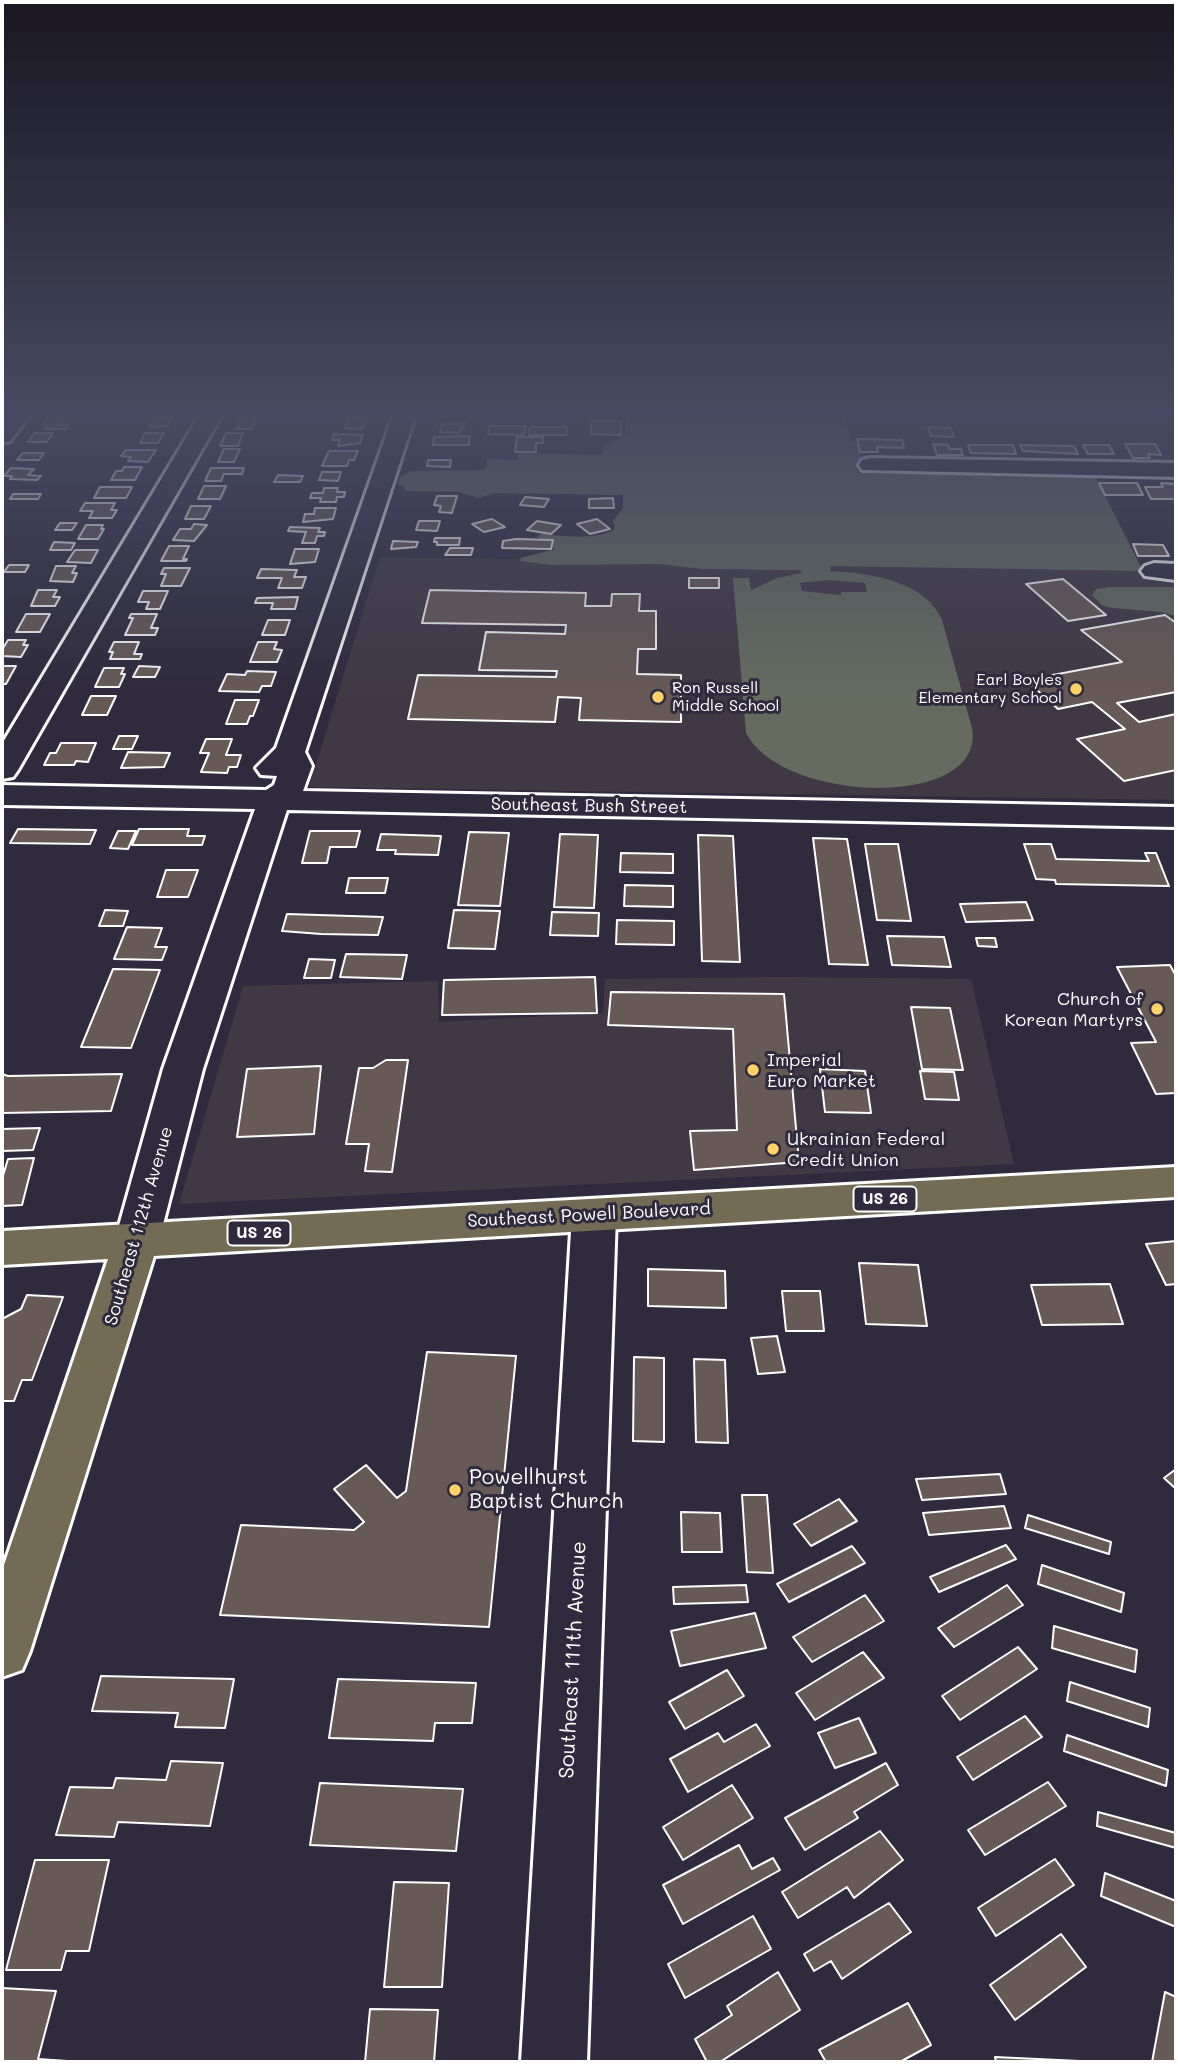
<!DOCTYPE html>
<style>
body{margin:0}
#map{position:relative;width:1178px;height:2064px;overflow:hidden;background:#2f2a3d;font-family:Mali,sans-serif}
canvas{display:block}
.frame{position:absolute;inset:0;border:4px solid #fff;pointer-events:none}
</style>
<div id="map">
<canvas width="1178" height="2064"></canvas>
<div class="frame"></div>
</div>
<script>
const ctx = document.querySelector('canvas').getContext('2d');
ctx.lineJoin = 'round';
function fillPath(path, color) { ctx.fillStyle = color; ctx.fill(path, 'evenodd'); }
function stroke(path, color, width, dash) { ctx.strokeStyle = color; ctx.lineWidth = width; ctx.lineCap = dash ? 'butt' : 'round'; ctx.setLineDash(dash || []); ctx.stroke(path); }
function drawText(font, color, halo, rows, align = 'center') {
  ctx.font = font + ' Mali,sans-serif'; ctx.lineWidth = 6; ctx.setLineDash([]); ctx.textBaseline = 'middle'; ctx.strokeStyle = halo; ctx.fillStyle = color; for (const [text, x, y, turn = 0] of rows) {
    ctx.save(); ctx.translate(x, y); ctx.rotate((+turn || 0) * Math.PI / 180); ctx.textAlign = isNaN(turn) ? turn : align; if (halo) ctx.strokeText(text, 0, 0); ctx.fillText(text, 0, 0); ctx.restore();
  }
}
fillPath(new Path2D(`
 M380,557l763,14 4,9h29v220l-867,-13z
 M783,977l188,2 43,185 -835,40 64,-218 195,-5 1,41 164,-9 2,-34z`), '#403844');
fillPath(new Path2D(`
 M617,413h228l5,26c19,8 7,20 8,34l237,3 48,95 -312,-5 -1,5c38,2 95,9 112,49l30,108c15,81 -188,77 -226,5l-13,-155h16l2,12 26,-12 25,-5 -2,-3 -98,-1 -43,-5 -108,1 -31,-4 1,-3 34,-9 -18,-12 6,-4c15,4 63,7 72,-5l-2,-7 10,-13v-13l-129,-2 -16,5 -18,-6 -56,-1 1,-4 -8,-4 3,-5 10,-7 73,-1 4,-4v-8l30,2 1,-7 83,2 4,-10 20,-9 2,-18zM828,580l37,3 2,9h-26v3l-39,-4 -2,-8z
 M1109,587h67v29l-15,-4 -49,-4 -10,-3 -10,-10 4,-6z`), '#656c5f');
const building = new Path2D(`
 M50,415l17,1 -7,9h9l-3,4h-21l3,-4h-5z
 M155,417h18l-5,9 -19,1z
 M242,417h15l-5,12h-16z
 M350,417h18l-6,12 -18,-1z
 M591,421h30v14l-30,-1z
 M442,424h23l-6,9 -19,-1z
 M489,426h37l-2,9 -36,-1z
 M530,427h37l-1,8h-37z
 M928,427l23,1 3,9 -23,-1z
 M34,433h19l-6,9h-19z
 M145,433h19l-6,10h-18z
 M226,433h17l-5,13h-18z
 M334,434l29,1 -3,8 -22,3 2,-6h-8z
 M470,436l-1,9h-36l1,-8z
 M517,437h26v6h-7v9h-21z
 M857,439l45,1 2,8 -27,-1 1,5h-18z
 M933,444l15,1 2,4h11l2,6h-26z
 M1125,444h30l6,11 -13,-1 2,4h-17z
 M968,445h45l3,9 -45,-1z
 M1020,445l54,1 4,8 -55,-3z
 M1083,445h26l5,9h-26z
 M224,449h16l-6,13h-16z
 M126,450h30l-8,12 -20,-1 3,-4 -10,-1z
 M329,451h29l-4,9h-5l-2,6h-25z
 M23,453h21l-5,7h-22z
 M428,460h23l-1,7 -23,-1z
 M124,467h18l-7,13h-24l5,-9h6z
 M11,468l23,1 -6,6 13,1 -4,4 -27,-1 2,-3h-8z
 M211,468h33l-2,6h-18l-3,7h-16z
 M322,472h19l-3,9 -19,-1z
 M278,475l25,1 -3,6h-26z
 M1099,483h38l6,12h-38z
 M1161,483l15,1v15h-25l-6,-12h18z
 M204,486h22l-6,13h-22z
 M100,487h32l-6,11h-32z
 M324,488h14l-1,4h8l-1,5h-7l-1,5h-16l1,-4h-11l2,-5h11z
 M13,494h28l-3,5h-28z
 M437,496h20l-5,17 -13,-1 2,-6 -7,-1z
 M525,497l24,2 -5,8 -24,-2z
 M613,498l1,10h-25v-9z
 M85,503h30l-4,7h6l-5,8h-23l4,-7h-13z
 M191,506h20l-7,13h-19z
 M315,508h21l-3,11 -30,3 2,-8h9z
 M492,519l13,8 -21,5 -12,-8z
 M597,519l13,10 -20,5 -13,-10z
 M419,521h21l-3,10 -21,-1z
 M537,521l24,4 -10,9 -24,-4z
 M60,523h17l-5,7h-17z
 M194,524l13,1 -13,16 -21,-1 7,-11h11z
 M86,525h17l-2,4h3l-6,10h-20z
 M290,527l30,1 -2,4h7l-1,4h-7l-2,7h-13l4,-11 -18,-1z
 M435,538h25l-1,7h-22v-3h-3z
 M516,539l37,1 -2,9 -49,-1 1,-7z
 M393,541l25,1 -2,5 -25,2z
 M54,542l21,1 -4,7h-21z
 M1133,544l30,1 6,11h-31z
 M169,546h20l-6,13h4l-1,2h-25z
 M450,548h23l-2,7h-26z
 M295,549h24l-4,13 -25,2z
 M75,550h23l-7,13 -24,-1z
 M9,565h20l-4,7h-21z
 M56,566h20l-4,7h5l-4,9 -23,-1z
 M164,568h26l-9,18h-20l5,-12h-5z
 M261,569l36,1 -3,7h12l-4,11h-24l4,-10h-25z
 M689,578h30v10h-30z
 M1063,579l43,36 -38,6 -42,-37z
 M38,590h19l-4,7h7l-5,9h-24z
 M430,590l156,3 -1,13h26l1,-12h28l-1,17h17v38h-18l-1,25 44,1v47l-102,-2 2,-22 -23,-1 -3,25 -147,-3 10,-44 138,2 1,-6 -78,-1 7,-38 79,2 1,-9 -144,-2z
 M143,591h25l-8,18h-14l3,-7h-11z
 M298,597l-3,12h-24l2,-6h-18l2,-5z
 M26,614h24l-10,18h-24z
 M131,614h26l-6,14h7l-3,7h-30l8,-17h-4z
 M1165,615l11,8v69l-59,11 22,19 37,-8v56l-52,11 -47,-42 48,-10 -33,-27 -34,7 -32,-29 96,-18 -41,-32z
 M268,620h22l-5,15h-23z
 M8,640h18l-3,5h5l-7,12 -19,-1v-6z
 M114,642h25l-5,12h8l-2,5h-30l3,-7h-4z
 M258,642h19l-3,7 8,1 -5,12h-27z
 M2,666h14l-10,18h-4z
 M139,666l21,1 -5,10h-22z
 M104,668h20l-3,6h4l-6,13h-24z
 M247,671l29,1 -5,14h-9l-3,6 -40,-1 8,-17 18,1z
 M91,696h25l-9,19h-25z
 M235,700h24l-6,16h-3l-3,8h-21z
 M119,736h19l-6,13h-19z
 M206,739h26l-6,16h15l-4,12h-8l-2,6 -26,-1 8,-19h-9z
 M61,743h35l-8,19 -12,-1 -2,4h-30l6,-12h6z
 M128,752l42,1 -6,14 -43,1z
 M18,829l78,1 -6,14 -80,-1z
 M139,829h50l-2,7h18l-3,9h-70z
 M118,831h18l-8,18 -18,-1z
 M310,831h50l-4,16h-26l-3,16h-25z
 M469,832l40,1 -9,73 -42,-1z
 M381,834l60,2 -3,19 -43,-1 1,-4h-19z
 M560,834l38,1 -4,73 -40,-1z
 M698,835l35,1 7,126 -38,-1z
 M813,838l34,1 21,126 -39,-1z
 M865,844h33l13,77 -34,-1z
 M1024,844h27l5,15 93,2 -4,-8h11l13,33 -113,-2 -1,-4 -19,-1z
 M621,853l52,1v19l-53,-1z
 M166,870h32l-10,27h-31z
 M349,878h39l-3,15h-39z
 M625,885l48,1v21l-49,-1z
 M1026,902l7,18 -67,2 -6,-18z
 M105,910l23,1 -5,15h-24z
 M454,910l46,1 -5,38 -47,-1z
 M552,912l47,1 -1,23 -48,-1z
 M287,914l96,3 -5,18 -57,-1 -39,-3z
 M617,920l57,1v24l-58,-1z
 M127,927l35,1 -7,19h12l-5,13 -48,-1z
 M887,936l57,1 7,30 -59,-2z
 M976,938h19l2,9 -19,-1z
 M346,954l61,1 -5,24 -62,-2z
 M309,959l26,1 -4,18h-27z
 M1170,965l6,11v117l-20,1 -25,-51 25,-1 -39,-75z
 M113,969l47,1 -29,78 -50,-1z
 M595,977l2,36 -155,2 2,-35z
 M611,992l173,2 15,168 -105,8 -4,-39 47,-1 -4,-101 -125,-4z
 M911,1007l39,1 13,62 -41,-1z
 M386,1060h22l-16,112 -27,-1 4,-27h-23l13,-76h14z
 M321,1066l-7,68 -77,3 10,-68z
 M820,1069l45,2 6,42 -46,-1z
 M920,1071l34,1 5,28 -34,-1z
 M2,1074l6,2 114,-2 -11,37 -109,2z
 M40,1128l-7,22 -31,1v-22z
 M34,1158l-12,47 -20,1v-27l6,-20z
 M1176,1241v43l-10,1 -20,-41z
 M859,1263l59,2 9,61 -61,-2z
 M648,1269l77,2 1,37 -78,-2z
 M1110,1284l13,40 -81,1 -11,-40z
 M782,1291h38l4,40h-38z
 M27,1295l36,2 -31,83h-10l-8,21h-12v-82l19,-10z
 M777,1336l8,36 -27,2 -7,-36z
 M427,1352l89,4 -27,271 -269,-12 21,-90 113,5 10,-8 -30,-33 32,-24 31,33 9,-7z
 M634,1357l30,1v84l-31,-1z
 M694,1359l31,1 3,83 -32,-1z
 M1176,1469v20l-12,-11z
 M1000,1474l6,20 -84,6 -6,-21z
 M742,1495h25l6,78 -26,-1z
 M839,1499l18,22 -46,25 -17,-22z
 M1004,1506l7,22 -82,7 -6,-22z
 M681,1512l39,1 2,39h-40z
 M1028,1515l83,27 -2,12 -84,-26z
 M1006,1545l10,14 -77,33 -9,-15z
 M852,1546l13,17 -76,39 -12,-18z
 M1042,1565l82,28 -3,19 -83,-28z
 M746,1585l2,17 -74,2 -1,-17z
 M1007,1585l16,20 -69,42 -16,-19z
 M865,1595l19,26 -72,41 -19,-25z
 M755,1613l11,35 -86,18 -9,-35z
 M1054,1626l83,24 -2,22 -83,-24z
 M1018,1647l19,22 -77,51 -18,-24z
 M863,1652l21,26 -69,42 -19,-27z
 M727,1670l17,26 -59,33 -16,-27z
 M101,1676l133,3 -9,49 -50,-1 3,-14 -86,-2z
 M338,1679l138,4 -4,40h-37l-2,18 -104,-3z
 M1070,1682l80,26 -2,19 -81,-26z
 M1025,1716l17,21 -69,43 -16,-23z
 M859,1718l17,35 -41,15 -17,-35z
 M756,1724l14,22 -82,46 -18,-33 48,-26 6,9z
 M1067,1735l101,35 -2,16 -102,-35z
 M171,1761l52,2 -13,63 -92,-4 -4,15 -58,-2 14,-48 43,1 3,-10 50,2z
 M886,1763l12,22 -44,27 4,6 -53,32 -20,-32z
 M1048,1782l18,24 -81,49 -17,-25z
 M320,1783l143,6 -7,62 -146,-6z
 M732,1785l21,33 -70,42 -20,-33z
 M1098,1812l78,21v15l-79,-22z
 M880,1831l23,29 -49,38 -7,-11 -49,31 -16,-26z
 M739,1845l13,24 21,-11 7,12 -97,54 -20,-39z
 M1055,1859l19,26 -78,51 -18,-28z
 M35,1860h74l-20,91h-23l-5,19h-55z
 M1105,1873l71,28v26l-75,-31z
 M394,1882l55,1 -7,104h-58z
 M889,1903l22,29 -69,47 -11,-18 -17,10 -10,-17z
 M753,1916l18,33 -86,49 -17,-34z
 M1061,1934l25,33 -71,53 -25,-35z
 M778,1972l22,38 -80,52h-13l-12,-23 37,-24 -5,-9z
 M2,1988l54,3 -18,68 44,3h-80z
 M1165,1992l11,5v65h-24z
 M908,2003l23,42 -31,17h-74l-7,-12z
 M370,2009l68,1 -4,52h-69z
 M995,2057l106,5h-105z`);
fillPath(building, '#675956');
stroke(building, '#fff', 2);
const minor = new Path2D(`
 M10,413h22l-22,28 -8,2v-21z
 M201,413h22l-205,357 -5,7 -11,2v-35z
 M394,413h22l-111,339 7,14 -9,25 873,16v20l-889,-17 -84,259 -44,171 -6,12 -16,5 -16,-5 -6,-12 48,-171 92,-260 -253,-4v-20l264,5 8,-5 3,-9 -16,-1 -5,-7 20,-20z
 M870,458l306,5v14l-314,-7 -3,-5 3,-5z
 M1154,563l22,1v16l-31,-4 -4,-5 4,-5z
 M594,1199l15,5 7,11 -29,847h-66l51,-847 7,-11z`);
const major = new Path2D(`
 M1176,1167v30l-1022,59 -124,395 -8,19 -20,7v-106l106,-312 -106,6v-34z`);
stroke(minor, '#fff', 6);
stroke(major, '#fff', 6);
fillPath(minor, '#2f2a3d');
fillPath(major, '#746b55');
const sky = ctx.createLinearGradient(0, 0, 0, 702);
sky.addColorStop(0, '#1a1722');
sky.addColorStop(0.59, '#474a62');
sky.addColorStop(1, '#474a6200');
ctx.fillStyle = sky;
ctx.fillRect(0, 0, 1178, 702);
for (const [x, y, r, color] of [
 [1076,689,7,"#ffd166"],
 [658,697,7,"#ffd166"],
 [1157,1009,7,"#ffd166"],
 [753,1070,7,"#ffd166"],
 [773,1149,7,"#ffd166"],
 [455,1490,7,"#ffd166"]
]) { const dot = new Path2D(); dot.arc(x, y, r, 0, 2 * Math.PI); ctx.fillStyle = color; ctx.fill(dot); stroke(dot, '#2f2a3d', 2.5); }
drawText('16px', '#fff', '#2f2a3d', [
 ["Earl Boyles",1062,680],
 ["Elementary School",1062,698],
 ["Ron Russell",672,688,"left"],
 ["Middle School",672,706,"left"]
], 'right');
for (const [x, y, w] of [
 [885,1199,63],
 [259,1233,63]
]) { const box = new Path2D(); box.roundRect(x - w / 2, y - 12.5, w, 25, 5); ctx.fillStyle = '#2f2a3d'; ctx.fill(box); stroke(box, '#fff', 2); }
drawText('bold 16px', '#fff', null, [
 ["US 26",885,1199],
 ["US 26",259,1233]
]);
drawText('18px', '#fff', '#2f2a3d', [
 ["Southeast Bush Street",589,806,1],
 ["Southeast Powell Boulevard",589,1215,-3],
 ["Southeast 112th Avenue",139,1226,-74]
]);
drawText('18px', '#fff', '#2f2a3d', [
 ["Church of",1143,999,"right"],
 ["Korean Martyrs",1143,1020,"right"],
 ["Imperial",767,1060],
 ["Euro Market",767,1081],
 ["Ukrainian Federal",787,1139],
 ["Credit Union",787,1160]
], 'left');
drawText('21px', '#fff', '#2f2a3d', [
 ["Powellhurst",469,1478],
 ["Baptist Church",469,1502]
], 'left');
drawText('21px', '#fff', '#2f2a3d', [
 ["Southeast 111th Avenue",573,1660,-87]
]);
</script>
